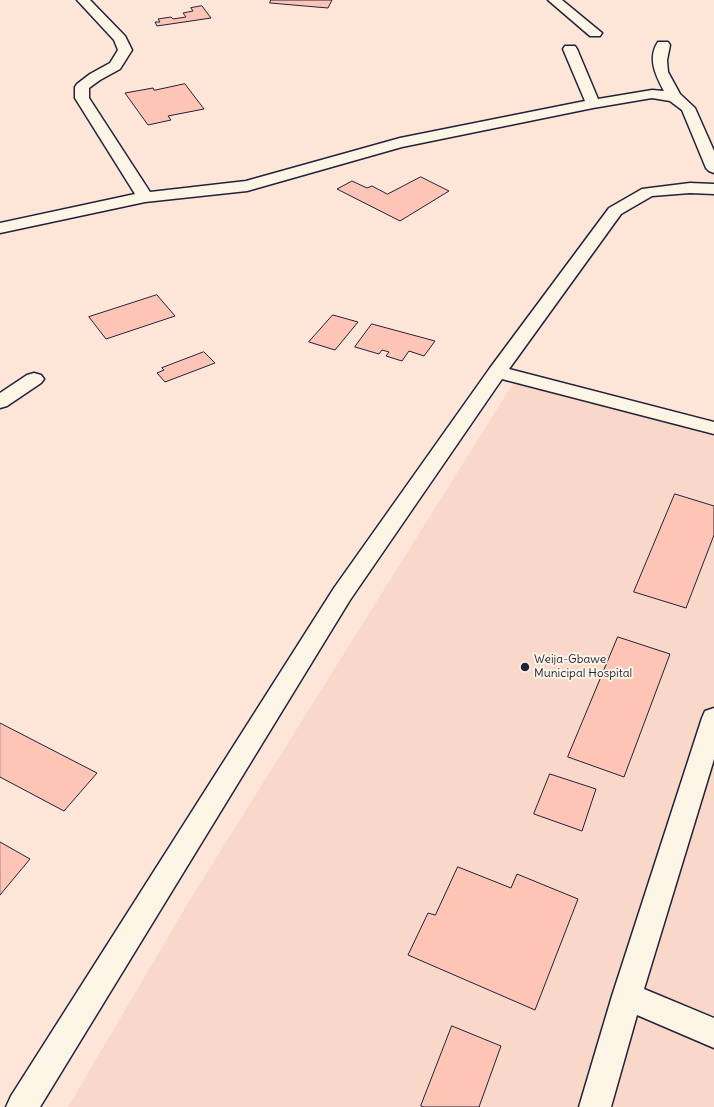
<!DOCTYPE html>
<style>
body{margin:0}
canvas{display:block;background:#fde6d7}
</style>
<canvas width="714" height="1107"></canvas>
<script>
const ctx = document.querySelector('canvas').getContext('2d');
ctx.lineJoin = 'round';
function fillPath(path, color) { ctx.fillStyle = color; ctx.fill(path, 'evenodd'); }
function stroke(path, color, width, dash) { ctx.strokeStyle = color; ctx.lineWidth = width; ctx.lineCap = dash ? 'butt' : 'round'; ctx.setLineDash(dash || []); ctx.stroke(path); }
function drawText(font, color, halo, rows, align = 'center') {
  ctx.font = font + ' Delius,sans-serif'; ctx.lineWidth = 4; ctx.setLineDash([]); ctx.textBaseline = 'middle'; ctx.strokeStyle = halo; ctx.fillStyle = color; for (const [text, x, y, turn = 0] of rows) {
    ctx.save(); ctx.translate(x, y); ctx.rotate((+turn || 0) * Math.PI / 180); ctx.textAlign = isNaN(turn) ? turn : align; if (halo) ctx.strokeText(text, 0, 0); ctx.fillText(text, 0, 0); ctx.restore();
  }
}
fillPath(new Path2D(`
 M514,382l200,54v671h-646l123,-209z`), '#f9d8ca');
const building = new Path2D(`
 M271,0h61l-4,8 -58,-5z
 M202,6l9,12 -54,8 -2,-4h5l-2,-3 13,-2 2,2 13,-2 -3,-4 10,-2 -2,-3z
 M185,84l19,25 -36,7 3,4 -23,5 -23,-32 28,-5 1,2z
 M421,177l28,14 -49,30 -63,-32 15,-8 15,7 5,-2 15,8z
 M157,295l18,21 -69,23 -17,-22z
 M333,315l25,7 -23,28 -26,-8z
 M372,324l63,17 -11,15 -15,-5 -7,10 -16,-5 3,-4 -7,-2 -3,4 -24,-7z
 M204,352l11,11 -50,19 -8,-9 7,-3 -2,-2z
 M675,494l39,12v29l-28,73 -52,-16z
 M618,637l52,17 -46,123 -56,-20z
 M0,723l97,50 -33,38 -64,-34z
 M550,774l46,15 -14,42 -48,-17z
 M0,842l30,17 -30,36z
 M458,867l53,21 6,-14 61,25 -43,111 -127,-55 20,-42 7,2z
 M452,1026l49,20 -22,61h-55l-3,-1z`);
fillPath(building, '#fec4b6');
stroke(building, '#22223b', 1);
const minor = new Path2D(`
 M77,0h13l35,36 7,14 -12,19 -20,11 -11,8v10l61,94 96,-11 154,-43 185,-37 -22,-52 2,-3h10l2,3 21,50 54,-9 12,1c-8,-15 -17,-33 -6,-49h10l2,3 -3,15 1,12 12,22 15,14 19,43v22l-5,-2 -3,-3 -24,-58 -12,-9 -18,-3 -59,10 -191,39 -155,44 -102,11 -145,31v-10l135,-29 -60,-96v-11l2,-3 13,-10 20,-11 8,-13 -4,-10z
 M548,0h14l40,33 -2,3h-10z
 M690,183l24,1v10l-24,-1 -38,3 -31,18 -112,155 205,53v12l-212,-55 -152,221 -310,507h-34l5,-11 323,-508 156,-220 119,-160 33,-19z
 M34,373l7,2 3,4 -3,4 -34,23 -7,2v-15l27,-18z
 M714,708v51l-70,230 70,29v30l-77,-33 -26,92h-32l33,-111 90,-278 3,-7z`);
stroke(minor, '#22223b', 3);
fillPath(minor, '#fcf5e5');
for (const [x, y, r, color] of [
 [525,667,5,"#22223b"]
]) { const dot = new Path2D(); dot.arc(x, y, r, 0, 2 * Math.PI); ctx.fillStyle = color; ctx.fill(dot); stroke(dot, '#fcf5e5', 1.5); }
drawText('12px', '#22223b', '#fcf5e5', [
 ["Weija-Gbawe",534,660],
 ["Municipal Hospital",534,674]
], 'left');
</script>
